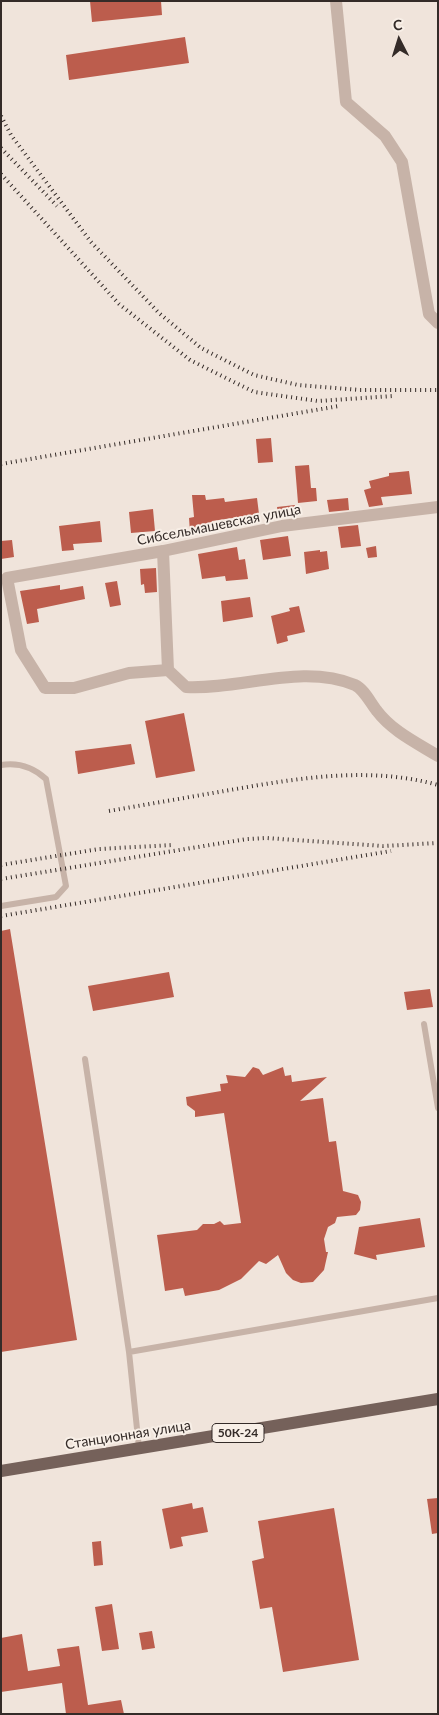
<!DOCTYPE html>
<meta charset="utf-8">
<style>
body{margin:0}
#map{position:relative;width:439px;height:1715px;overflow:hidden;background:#f0e4db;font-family:Lato,sans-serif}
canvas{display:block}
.frame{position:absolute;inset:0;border:2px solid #342b28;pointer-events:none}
.north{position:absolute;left:374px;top:15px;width:50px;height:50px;-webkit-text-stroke:4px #f8efe7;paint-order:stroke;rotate:355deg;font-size:14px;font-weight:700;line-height:20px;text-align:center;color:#342b28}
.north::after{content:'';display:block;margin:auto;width:18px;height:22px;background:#342b28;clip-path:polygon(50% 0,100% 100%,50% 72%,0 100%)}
</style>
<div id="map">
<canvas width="439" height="1715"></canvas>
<div class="frame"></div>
<div class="north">С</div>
</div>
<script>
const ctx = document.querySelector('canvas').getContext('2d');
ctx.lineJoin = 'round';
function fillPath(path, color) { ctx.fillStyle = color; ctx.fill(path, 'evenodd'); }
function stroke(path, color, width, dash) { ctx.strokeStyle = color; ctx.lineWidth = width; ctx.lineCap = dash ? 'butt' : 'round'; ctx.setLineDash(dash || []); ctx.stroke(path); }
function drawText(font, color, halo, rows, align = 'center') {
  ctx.font = font + ' Lato,sans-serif'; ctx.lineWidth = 4; ctx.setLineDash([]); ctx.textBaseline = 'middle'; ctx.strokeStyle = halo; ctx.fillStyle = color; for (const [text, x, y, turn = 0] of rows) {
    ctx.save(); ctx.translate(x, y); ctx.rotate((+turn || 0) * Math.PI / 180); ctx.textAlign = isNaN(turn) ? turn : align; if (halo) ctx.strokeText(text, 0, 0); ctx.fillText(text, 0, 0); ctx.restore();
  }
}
fillPath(new Path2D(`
 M90,1h71l1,14 -70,7z
 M185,37l4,26 -120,17 -3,-25z
 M271,438l2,24 -15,1 -2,-24z
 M309,465l2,23h5l1,13 -19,2 -3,-37z
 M409,471l3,23 -31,3 2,8 -14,2 -5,-17 7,-2 -2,-7 20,-5v-3z
 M192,495h13l1,5 18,-2 1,4 32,-4 2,16 -47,7v9l-22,3 -1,-15 5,-1z
 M348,498l1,12 -20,2 -2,-12z
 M295,505l1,11 -17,2 -2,-11z
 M153,509l2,22 -24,2 -2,-21z
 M100,521l2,21 -29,2 1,6 -12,1 -3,-25z
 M358,525l3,21 -20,2 -3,-21z
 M288,536l3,20 -28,4 -3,-20z
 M12,540l2,17 -13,2v-18z
 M376,546l1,11 -9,1 -2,-10z
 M237,547l2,13 6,-1 3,20 -22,2 -1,-5 -23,3 -4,-25z
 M320,550v2l7,-1 2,18 -23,5 -2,-22z
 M156,568l1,24 -12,1 -1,-9 -3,1 -1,-16z
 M117,581l4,24 -11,2 -5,-24z
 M60,585v5l23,-4 2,13 -48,10 2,13 -12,2 -7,-33z
 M250,597l3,20 -30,5 -2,-21z
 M299,606l6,26 -18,4 1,5 -11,3 -6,-28 19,-5 -1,-3z
 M184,713l11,58 -39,7 -11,-57z
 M131,744l4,20 -57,10 -3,-23z
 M10,929l67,411 -76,12v-421z
 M169,972l5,25 -81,14 -5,-25z
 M430,989l3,18 -26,3 -3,-18z
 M253,1067l6,2 4,6 20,-8 2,9 6,-1 1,7 35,-5 -27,24 23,-3 6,44 7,-1 7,50 15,4 3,7 -1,8 -4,5 -19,2 -2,6 -7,4 -4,12 2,13h2l-4,18 -11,12 -12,1 -8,-3 -7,-7 -8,-18 -12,9 -7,-3 -18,18 -22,11 -34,6 -2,-8 -18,3 -8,-56 40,-5 6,-6h11l6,-3 4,4 17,-2 -17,-110 -29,4v-6l-8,-6 -1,-8 35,-6 -1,-7 8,-1 -2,-8 19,2z
 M420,1218l5,29 -49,8 1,5 -23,-6 5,-27z
 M438,1498v35l-6,1 -5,-35z
 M192,1503l1,6 10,-2 5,25 -27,5 2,9 -13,3 -8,-40z
 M334,1508l25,152 -76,12 -11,-65 -12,2 -8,-48 12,-3 -6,-37z
 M101,1541l2,24 -9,1 -2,-24z
 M112,1604l7,45 -17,2 -7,-44z
 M152,1631l3,17 -13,2 -3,-17z
 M22,1634l6,37 32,-5 -3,-17 22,-3 9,59 33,-5 3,14h-58l-4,-31 -61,9v-54z`), '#bc5d4d');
stroke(new Path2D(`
 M1,765c18,-3 32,2 45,14l20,107 -10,11 -55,9
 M424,1024l14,84
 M85,1059l44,293 10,96
 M129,1352l309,-54`), '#c7b3a8', 6);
stroke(new Path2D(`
 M336,1l10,101 39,34 17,26 27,152 9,9
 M438,507l-156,19 -119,25 -156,27 14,72 24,38h29l55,-15 39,-3 18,17c55,3 116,-24 169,-2 9,4 16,19 22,26 15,20 40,32 61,45
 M163,551l5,119`), '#c7b3a8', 12);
stroke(new Path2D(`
 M1,1471l437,-72`), '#75615a', 12);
stroke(new Path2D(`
 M1,116l10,19 80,107 68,71 42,35 53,27 44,10 62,5h78
 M1,148l56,58
 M1,174l118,130 71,56 64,32 64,9 75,-5
 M1,464l338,-58
 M109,811c40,-7 81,-14 121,-21 69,-12 139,-24 208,-5
 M1,865l98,-16 73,-4
 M1,879l246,-40 19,-1 117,8 55,-3
 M1,916l390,-65`), '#342b28', 4, [1, 4]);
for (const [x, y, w] of [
 [238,1433,52]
]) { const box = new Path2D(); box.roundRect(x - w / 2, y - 9.5, w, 19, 4); ctx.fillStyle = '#f8efe7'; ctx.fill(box); stroke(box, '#342b28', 1); }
drawText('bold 12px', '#342b28', null, [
 ["50К-24",238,1433]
]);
drawText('14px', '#342b28', '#f8efe7', [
 ["Сибсельмашевская улица",219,525,-11],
 ["Станционная улица",128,1435,-9]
]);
</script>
